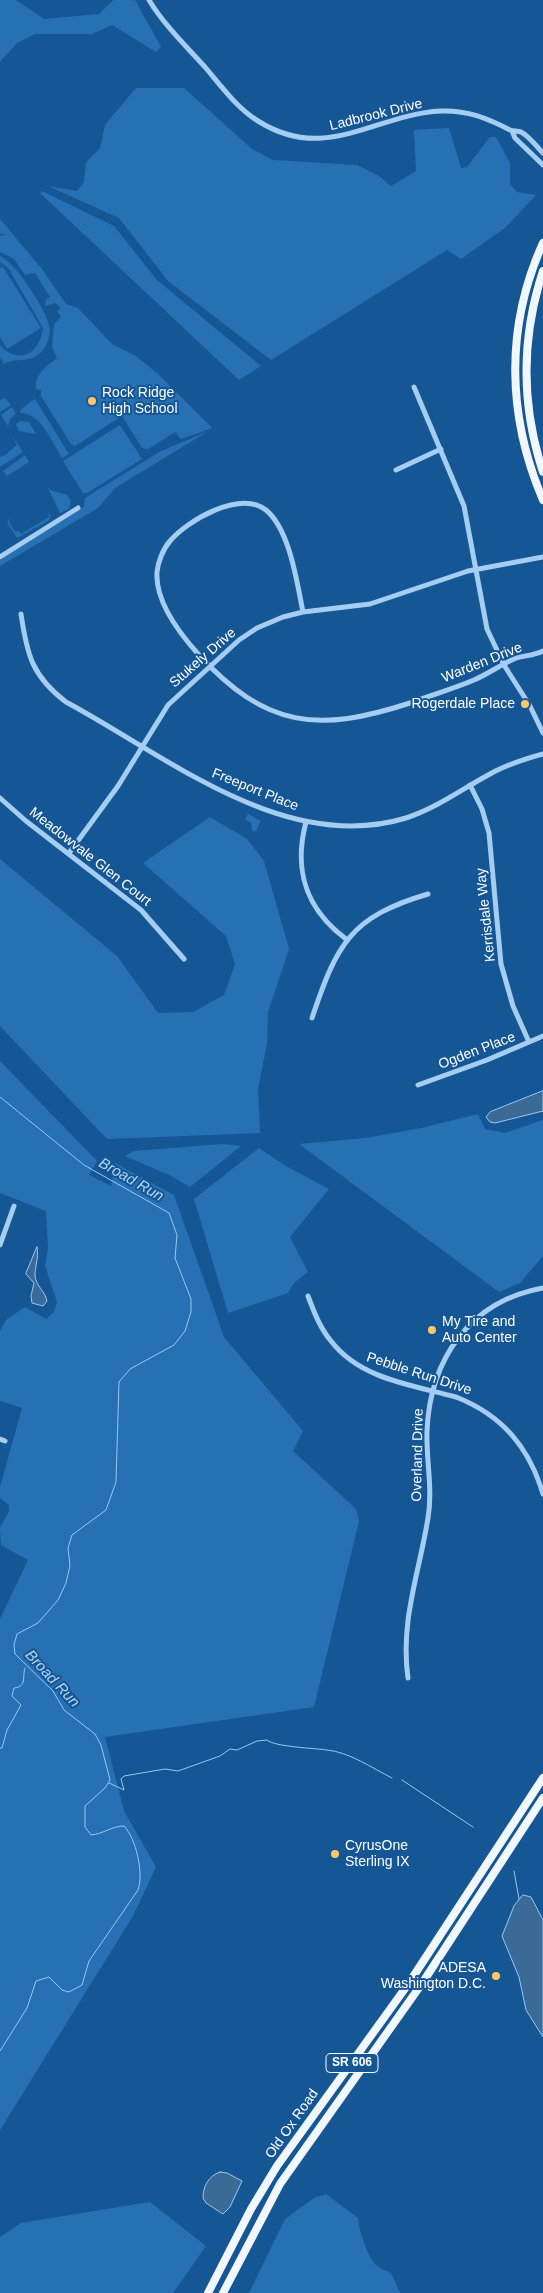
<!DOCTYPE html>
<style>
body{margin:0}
canvas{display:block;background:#155695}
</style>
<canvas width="543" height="2293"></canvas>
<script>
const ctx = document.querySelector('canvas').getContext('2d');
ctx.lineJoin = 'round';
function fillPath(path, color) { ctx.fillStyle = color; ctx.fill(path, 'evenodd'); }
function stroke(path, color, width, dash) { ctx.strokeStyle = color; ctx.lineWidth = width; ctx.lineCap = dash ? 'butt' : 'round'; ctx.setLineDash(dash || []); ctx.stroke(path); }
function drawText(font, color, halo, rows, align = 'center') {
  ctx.font = font + ' Helvetica,sans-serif'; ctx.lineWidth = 4; ctx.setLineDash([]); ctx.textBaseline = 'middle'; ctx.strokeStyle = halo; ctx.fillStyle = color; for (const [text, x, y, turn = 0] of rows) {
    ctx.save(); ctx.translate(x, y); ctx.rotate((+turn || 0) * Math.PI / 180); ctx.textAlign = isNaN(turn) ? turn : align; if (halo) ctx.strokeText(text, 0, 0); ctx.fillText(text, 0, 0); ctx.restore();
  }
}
fillPath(new Path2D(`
 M0,0h16l28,19 55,-5 14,-14h22l26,47 -5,5 -44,-27 -20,9h-57l-18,9 -17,19z
 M136,88h48l68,61 21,11 84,5 22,11 12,10 25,-15 -2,-41 35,-2 12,40 6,-1 23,-30h6l14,26v21l7,8 19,3 -30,32 -45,32 -14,-9 -176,110 -103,-79 -49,-63 -71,-32 29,5 7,-9 2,-20 14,-14 5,-23z
 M42,191l72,35 43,54 104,86 -22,14 -199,-187z
 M0,219l42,50 24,35 12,4 34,36 24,12 22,18 54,54 -31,11 -6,-7 -27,17 -6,-1 -20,-32 -47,30 -4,-2 -30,-48v-6l-5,-1c-2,-15 12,-24 21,-31l-5,-11 2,-23 7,-7 -4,-6 4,-3 -6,-5 -10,3 1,-6 4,-3 -15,-24 -10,2 -11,-16 -14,-7v-16l7,-2h-7z
 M0,256c14,5 46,53 49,69 2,8 -1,19 -7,26 -11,13 -26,6 -38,13l-4,-7v-12c19,21 40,8 43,-17l-34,-59 -9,-7z
 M3,267l38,61 -34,21 -7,-12v-69z
 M5,398l6,7 -11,7v-12z
 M35,399l34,55 -7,4c-10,-15 -21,-46 -42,-45l1,-4z
 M12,407l4,7 -6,5 -2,7 -7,-11z
 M20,421l9,1 7,12 -17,-3 -3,-7z
 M120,425l22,34 -55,34h-4l-20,-32z
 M207,432l-92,56 -17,20 -98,58v-6l81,-51 3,-3 1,-8 76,-47z
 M12,436l11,16 -23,15v-10l5,-2 12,-10z
 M25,455l4,7 -22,14 -4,-5z
 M47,486l3,4 17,5 4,6 -2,8 -9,4z
 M48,513l3,3 -3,5 -31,17 -10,-16 3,-4 -1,4 6,10 4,-1 2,3 28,-17z
 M248,814l13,7 -6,11 -3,-2 -1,-7 -6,-4z
 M210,817l37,22 17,22 25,88 -21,63 -1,31 -9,46 2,44 -153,6 -107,-113v-167l117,97 41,57 35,-1 31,-17 11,-31 -9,-28 -83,-73z
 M0,1061l97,100 -8,14 22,11 4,-23 59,32 50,142 79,94 -10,20 63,58 3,12 -45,186 -209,30 19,74 32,56 -23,49 -133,214v-511l28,-59 -27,-15 -1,-17 9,-17v-6l-9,-7v-11l22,-79 -22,-7v-70l6,-11 19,-13 21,12 8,-7 3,-10 -12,-36 3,-18 -2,-37 -46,-18z
 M478,1114l7,15 20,4 38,-13v136l-23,27 -21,9 -200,-148 67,-6 55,-10z
 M222,1144l19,2 -51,41 -21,-12 -44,-19 9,-5z
 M259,1148l27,18 43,23 -39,48 18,35 -14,11 -6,10 -60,20 -34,-114z
 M326,2194l32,24c1,12 10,41 19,48 4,4 10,4 14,7l9,20h-151l36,-74 29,-21z
 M150,2202l56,44 -33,47h-173v-56l21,-14z`), '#2870b4');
const water = new Path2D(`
 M543,1091v20l-48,12 -5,-1 -4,-5 4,-5z
 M37,1247c2,10 -2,19 -2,29 1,10 10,15 12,25l-4,5 -11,-3 -1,-7 3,-13 -8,-9z
 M523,1895l8,2 12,23v117l-17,-27 -7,-33 -17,-41 12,-30z
 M220,2172l7,1 15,8 -12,26 -7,7 -17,-11 -3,-5c0,-11 5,-22 17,-26z`);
fillPath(water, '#3b6a97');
stroke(water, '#97c9f4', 1);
stroke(new Path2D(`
 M0,1097l84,68 85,48 8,22 -2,23 16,41v13l-6,19 -11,14 -44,24 -11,13 -3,100 -10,28 -34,25 -4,13 2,18 -4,17 -8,17 -20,23 -21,11 -3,11 1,9 38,37 11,19 31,24 6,11 9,35 -5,8 -20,18v21l6,8c12,-1 21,-9 33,-9 12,12 20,48 14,64l-49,71 -7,24 -13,7 -7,-2 -13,-13 -13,4 -9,27 -27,43
 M0,1748h2l5,-18 14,-25 -9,-9 2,-8c13,-1 8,-11 11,-20
 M402,1780l71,47
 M109,1783l15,7 -3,-11 3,-3 41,-7 13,2 42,-15 10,-7 7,1 20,-9 10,-1c8,7 47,8 60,10 22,2 45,18 65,28
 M514,1871l5,28`), '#97c9f4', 1);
stroke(new Path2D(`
 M149,0c15,25 37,46 56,67 16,19 32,41 53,54 68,43 117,-7 183,-10 26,-1 46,7 69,19 3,1 7,1 11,2 8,4 16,15 22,21
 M512,131l3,7 28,27
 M414,387l50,119 23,123 17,36 26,41 13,27
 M396,470l45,-21
 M0,557l78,-49
 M303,612c-6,-29 -13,-82 -37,-102 -26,-20 -78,10 -96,31 -7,8 -12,21 -13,31 -2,30 23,62 42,83 67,73 119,78 211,48 21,-8 43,-14 64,-23 14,-6 26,-15 40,-21 10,-4 20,-3 29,-8
 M21,614c6,41 11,62 45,88 101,54 218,153 340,116 31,-10 56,-29 84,-44 16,-9 35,-15 53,-20
 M470,785l12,24 7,24 12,131 12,42 16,36
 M0,798l26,23 115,89 43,49
 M306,822c-13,49 0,87 40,117
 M69,853l49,-67 50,-81 71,-65 18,-12 26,-11 20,-5 67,-8 98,-33 75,-14
 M312,1018c25,-74 38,-101 116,-124
 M418,1085l69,-25 56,-24
 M0,1245l14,-39
 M308,1296c6,16 12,32 23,45 29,38 81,44 125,56 46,18 73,50 87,97
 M0,1439l5,2
 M408,1678c-8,-57 11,-104 20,-160 5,-29 -2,-58 -1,-87 3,-72 43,-130 116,-143`), '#a5cdf2', 5);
stroke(new Path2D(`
 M543,243c-38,84 -36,173 0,257
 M543,271c-22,67 -22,134 0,201
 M208,2293l43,-84 26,-43 132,-183 134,-205
 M223,2293l57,-109 143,-202 120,-184`), '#f0f7ff', 8);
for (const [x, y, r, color] of [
 [92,401,5,"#ffc766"],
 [525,704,5,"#ffc766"],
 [432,1330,5,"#ffc766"],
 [335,1854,5,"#ffc766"],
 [496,1976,5,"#ffc766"]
]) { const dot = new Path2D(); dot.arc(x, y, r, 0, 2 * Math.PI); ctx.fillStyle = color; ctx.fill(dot); stroke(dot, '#155695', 2); }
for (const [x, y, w] of [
 [352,2063,52]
]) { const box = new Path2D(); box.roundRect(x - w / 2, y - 9.5, w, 19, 4); ctx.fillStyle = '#155695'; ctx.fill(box); stroke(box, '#fff', 1); }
drawText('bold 12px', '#fff', null, [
 ["SR 606",352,2063]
]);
drawText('14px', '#fff', '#155695', [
 ["Ladbrook Drive",376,115,-14],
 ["Stukely Drive",203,658,-41],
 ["Warden Drive",482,663,-22],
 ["Freeport Place",255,790,22],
 ["Meadowvale Glen Court",90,857,38],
 ["Kerrisdale Way",486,915,-96],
 ["Ogden Place",477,1051,-21],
 ["Pebble Run Drive",419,1374,18],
 ["Overland Drive",418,1455,-89],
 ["Old Ox Road",292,2124,-55]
]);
drawText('14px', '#fff', '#155695', [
 ["Rock Ridge",102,393],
 ["High School",102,409],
 ["Rogerdale Place",515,704,"right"],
 ["My Tire and",442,1322],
 ["Auto Center",442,1338],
 ["CyrusOne",345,1846],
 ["Sterling IX",345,1862],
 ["ADESA",486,1968,"right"],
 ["Washington D.C.",486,1984,"right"]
], 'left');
drawText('italic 15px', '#b1d7f8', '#155695', [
 ["Broad Run",131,1180,30],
 ["Broad Run",52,1679,47]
]);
</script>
